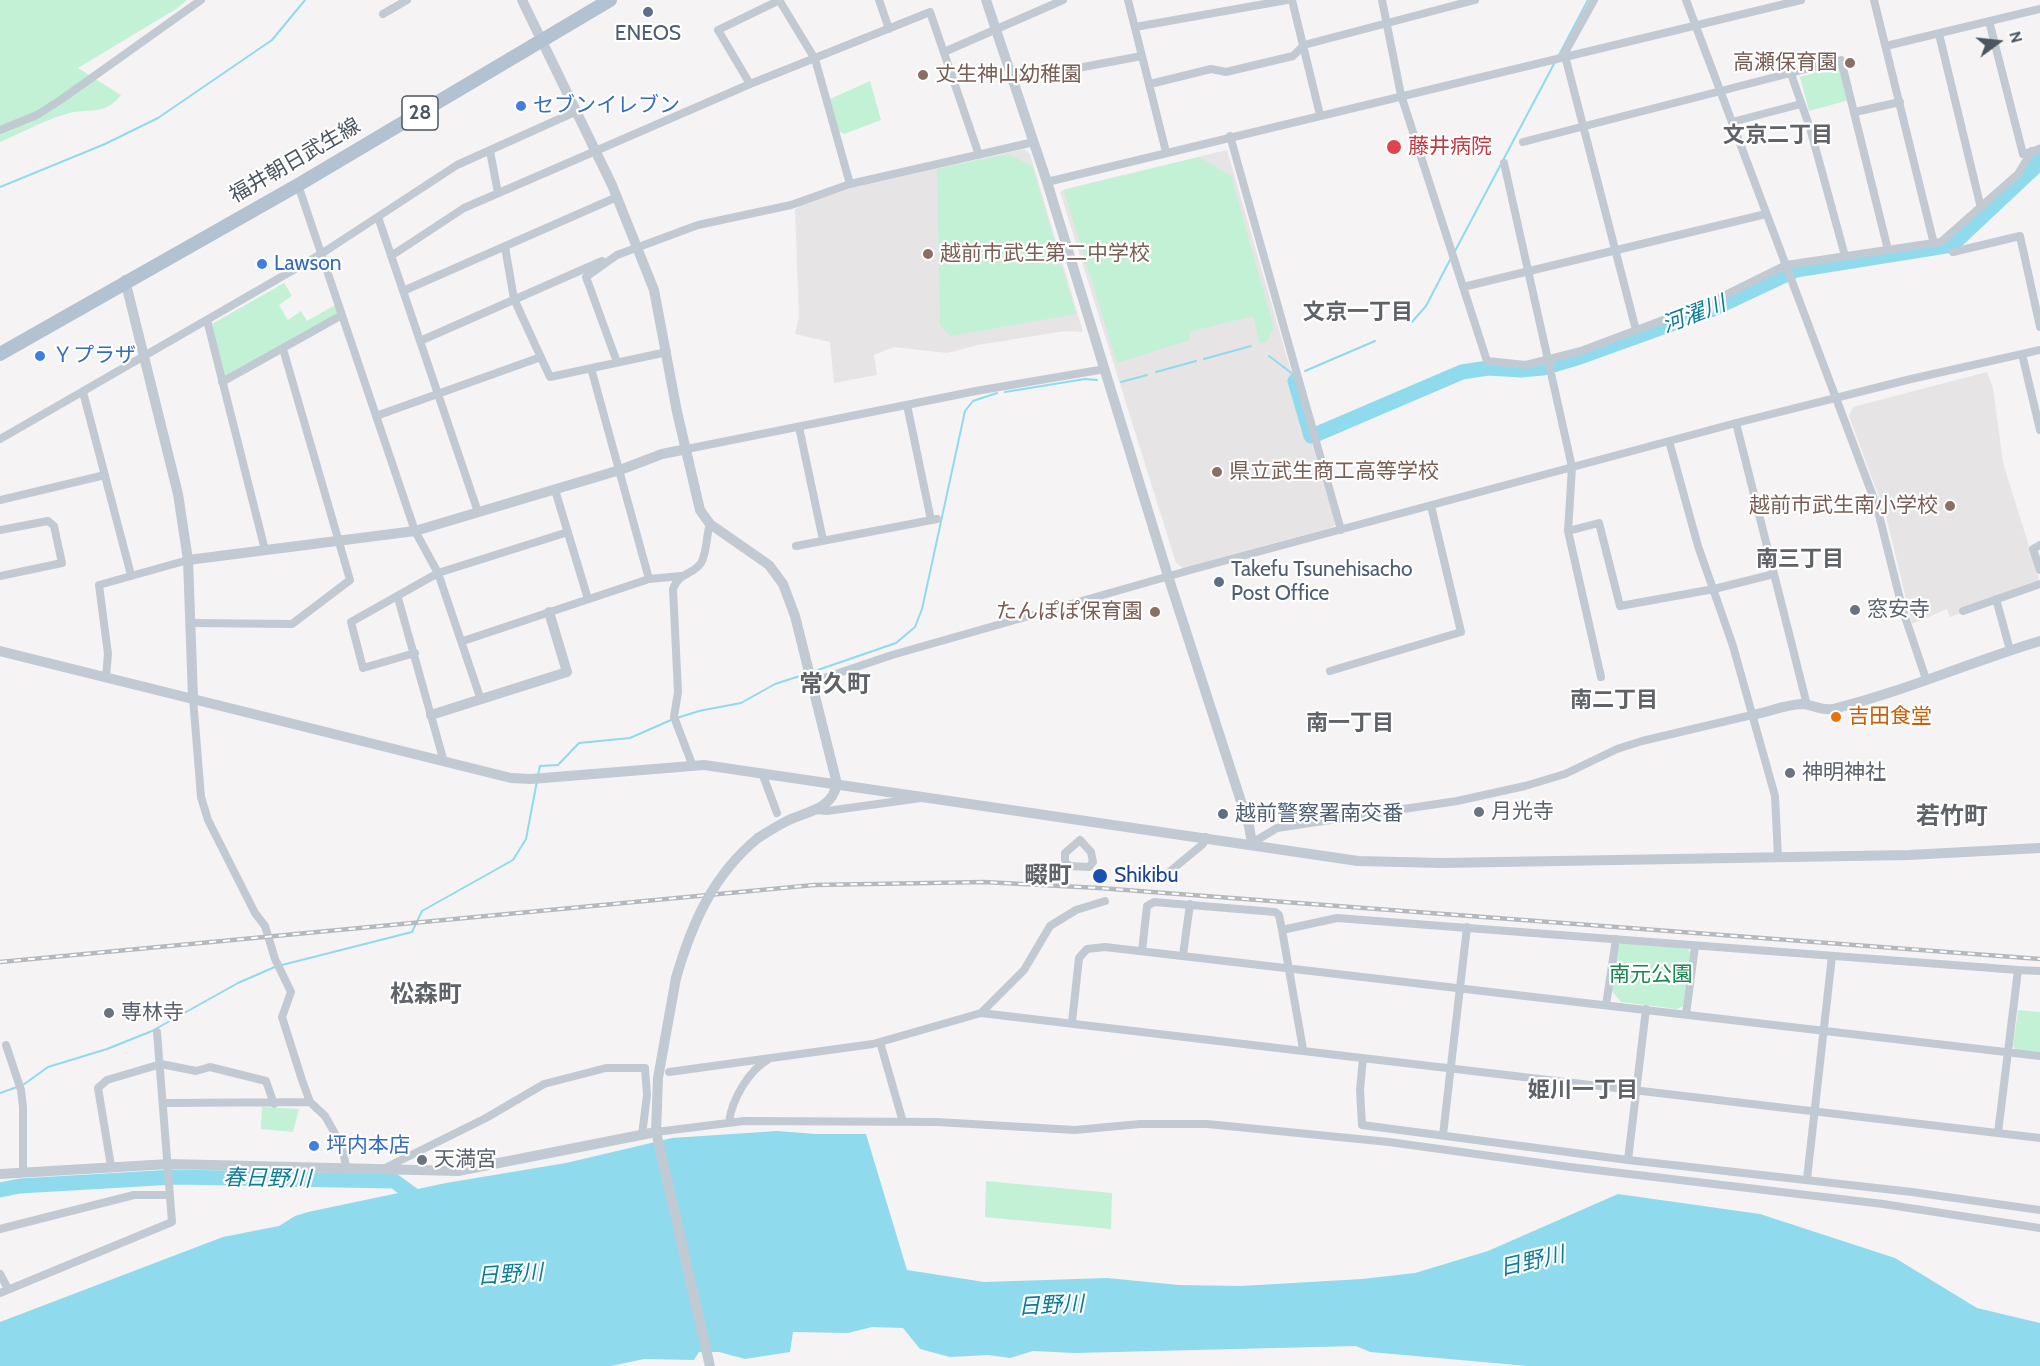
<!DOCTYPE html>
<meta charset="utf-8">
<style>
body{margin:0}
#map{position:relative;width:2040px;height:1366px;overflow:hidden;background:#f5f3f3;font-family:Cabin,sans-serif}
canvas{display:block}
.north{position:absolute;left:1968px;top:12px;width:60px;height:60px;-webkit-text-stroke:4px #fff;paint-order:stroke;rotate:75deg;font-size:16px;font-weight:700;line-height:24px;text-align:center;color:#4a5661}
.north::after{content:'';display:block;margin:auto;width:21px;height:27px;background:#4a5661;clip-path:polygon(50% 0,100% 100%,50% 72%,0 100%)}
</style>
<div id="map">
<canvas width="2040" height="1366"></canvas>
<div class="north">N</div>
</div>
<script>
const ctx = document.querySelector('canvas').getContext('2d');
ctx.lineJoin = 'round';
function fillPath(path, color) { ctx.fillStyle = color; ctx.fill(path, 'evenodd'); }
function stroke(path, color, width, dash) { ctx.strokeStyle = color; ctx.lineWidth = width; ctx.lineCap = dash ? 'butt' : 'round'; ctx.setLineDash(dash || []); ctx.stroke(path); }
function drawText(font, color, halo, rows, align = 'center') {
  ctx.font = font + ' Cabin,"Noto Sans JP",sans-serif'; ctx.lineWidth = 4.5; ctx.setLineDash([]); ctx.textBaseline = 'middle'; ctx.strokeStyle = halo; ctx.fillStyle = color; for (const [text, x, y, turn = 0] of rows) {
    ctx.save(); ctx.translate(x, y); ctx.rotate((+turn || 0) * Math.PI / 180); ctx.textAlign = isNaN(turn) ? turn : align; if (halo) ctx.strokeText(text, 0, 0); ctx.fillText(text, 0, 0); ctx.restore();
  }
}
fillPath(new Path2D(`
 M1024,149l6,5 53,178 -18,-1 -87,14 -31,8 -53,-6 -20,8 3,20 -43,8 -4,-41 -35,-8 4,-17 -4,-107 6,-5 54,-18z
 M1227,150l108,373 -2,4 -150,41 -7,-5 -116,-371 5,-3z
 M1987,372l6,16 10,75 36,115 -2,3 -77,27 1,5 -11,4 -3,-8 -35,15 -26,-108 -37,-100 4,-9z`), '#e6e4e5');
fillPath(new Path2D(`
 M0,0h187l-11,9 -98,59 43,27c-17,22 -32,12 -55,19 -23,7 -45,19 -66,28z
 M1839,66l10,34 -40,11 -9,-34z
 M870,81l11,39 -37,14 -5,-3 -9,-32z
 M1008,154l24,12 44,148 -126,22 -10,-11 -3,-156z
 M1199,157l32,19 43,152 -8,14 -6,1 -7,-27 -64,16 1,8 -73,23 -53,-173z
 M284,283l8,13 -13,9 9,15 13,-9 6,10 28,-16 3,8 -113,63 -13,-52z
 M1623,942l65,7 2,4 -7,53 -6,3 -56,-7 -9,-11 6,-45z
 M2018,1010l22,2v40l-24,-2 -3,-4z
 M262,1107l37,2 -6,23 -32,-3z
 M986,1181l126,12 -1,36 -126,-12z`), '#c3f1d5');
fillPath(new Path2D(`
 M777,1131l39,3h50l41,136 77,12 123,-4 72,7 62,1 121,-7 53,-6 73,-22 130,-57 142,20 135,44 82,50 63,15v43h-512l-158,-14 -14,-6 -281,7 -42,-2 -23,7 -22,-3 -38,2 -30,-8 -17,-21 -31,-1 -24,6 -55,-1 -3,20 -45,7 -26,-7h-20l-5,8 -50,-1 -33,7h-611v-44l223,-85 56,-11 16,-10 13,-4 138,-29 120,-20 106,-25z`), '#90daee');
stroke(new Path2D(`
 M1559,55l29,-55
 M0,187l105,-43 53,-26 114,-78 33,-40
 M1455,251l100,-189
 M1412,322l14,-16 25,-48
 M1269,356l25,19
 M1204,359l47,-13
 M1305,371l70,-30
 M1156,372l40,-11
 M1121,382l26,-7
 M1005,392l80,-13 12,1
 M812,672l84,-29 19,-16 7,-18 43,-198 8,-10 24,-8
 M677,718l22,-7 42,-8 34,-19 31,-10
 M538,775l2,-9 18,-1 21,-22 51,-5 41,-18
 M282,965l130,-33 10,-21 91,-51 13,-21 11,-58
 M23,1085l25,-18 59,-18 45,-18 86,-48 39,-17
 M0,1093l17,-6`), '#90daee', 2);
stroke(new Path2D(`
 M1295,381l16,55
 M1317,434l145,-62 26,-4 33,2 22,-2 37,-11 133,-48 83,-39 156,-25 82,-77 6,-16
 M0,1190l20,-4 154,-9 220,4 29,21`), '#90daee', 15);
stroke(new Path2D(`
 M779,0l36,59 35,125
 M879,0l10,29
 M1128,0l38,152
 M1292,0l28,115
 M1382,0l19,95 86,266 39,4 55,-14 130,-49 75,-37 155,-23 77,-68 14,-23
 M1686,0l191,507 26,104 23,68
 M1874,0l60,244
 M383,14l24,-14
 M1989,21l34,133 17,-5
 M1135,27l152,-27
 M1939,34l42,174
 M1886,46l154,-37
 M944,52l119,-52
 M1563,56l31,-56
 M1565,56l71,274
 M1791,74l19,54 35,128
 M1013,80l129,-24
 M750,84l-32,-54 62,-30
 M1150,84l61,-15 15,3 67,-16 11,-11 171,-45
 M1855,112l45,-10
 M1732,122l69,-18
 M0,130l37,-15 25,-16 139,-99
 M1230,136l111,394
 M1523,142l318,-82 47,190
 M490,151l8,42
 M1504,163l68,304 -4,64 33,146
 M1047,182l754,-182
 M298,185l117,346 23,42 43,127
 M378,217l100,295
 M505,247l9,52 36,78 117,-25
 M1953,252l67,-16 20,91
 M391,256l73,-48 286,-124 180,-72 49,143
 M1463,287l303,-73
 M403,291l214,-94
 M207,320l58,230
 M420,341l182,-80
 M2022,354l18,76
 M617,362l-31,-85 31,-22 81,-30 93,-20 59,-21 184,-42
 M591,368l58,211
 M222,382l120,-67
 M83,392l48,183
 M907,405l24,115
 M376,416l165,-59
 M1736,423l71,282
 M799,427l24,113
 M0,439l321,-185 136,-89 120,-54
 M1669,441l29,105 35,100 42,150 3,61
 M687,449l289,-58 129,-22
 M555,490l33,109
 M0,500l105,-25
 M0,530l48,-9 6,5 8,37 -62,13
 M1568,531l31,-8 21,83 94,-17 60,-15
 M2040,545l-7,4 7,21
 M796,546l141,-27
 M398,598l46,164
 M1996,599l14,51
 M1963,611l77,-27
 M191,623l101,1 58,-44 -67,-231
 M463,641l186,-62 32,-3
 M415,653l-52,15 -12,-46 87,-49 130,-41
 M1330,671l131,-39 -30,-126
 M106,677l2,-23 -9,-69 89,-25
 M812,682l80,-27 302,-86 542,-146 175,-44 129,-29
 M193,698l8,99 7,23 47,93 10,13 10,33 16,33 -9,25 20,63 8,22 15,14 8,14 9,17 4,19
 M692,764l-18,-47 4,-25 -5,-103c7,-18 19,-13 28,-26 6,-10 5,-27 9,-39
 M762,773l15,40
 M815,810l12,1 94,-13
 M1080,840l11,12 2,10 -4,5 -19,-1 -5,-4v-9z
 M1252,843l25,-15 180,-27 68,-15 40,-12 52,-25 25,-8 110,-26
 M1162,878l41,-34 3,-7
 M1282,930l55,-12 681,52 -20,163
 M1142,951l5,-45 7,-4 121,10 4,3 3,15 21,119
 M1183,955l7,-51
 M2018,970l22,1
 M1606,1005l10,-66
 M981,1013l43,-43 26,-44 26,-16 29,-9
 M1686,1014l9,-68
 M1072,1022l7,-64 8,-9 18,-2 935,109
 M880,1042l23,80
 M6,1045l15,45 2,17v65
 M1363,1058l-3,32 2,35 266,35 284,32 128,18
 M669,1072l204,-28 108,-31 1059,125
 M165,1103l145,-1
 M729,1122c3,-23 20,-52 40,-63
 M656,1132l88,-11 193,1 138,8 65,-6h67l182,18 181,25 313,37 157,24
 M1443,1135l24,-208
 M1628,1160l18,-151
 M111,1166l-13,-78 9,-8 54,-16 35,7 14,-4 56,14 8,23
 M385,1168l101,-50 58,-34 62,-16h39l2,27 -5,40
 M1807,1179l25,-223
 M0,1229l134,-34h36
 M0,1274l8,15
 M0,1293l172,-71 -15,-190`), '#c1cad2', 8);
stroke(new Path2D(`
 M522,0l90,185 42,105 23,122 23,98 10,14 59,41 14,19 12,32 42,168c-5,24 -26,27 -46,35 -11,5 -22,12 -33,19
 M986,0l61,182 121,394 81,250 3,17
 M125,280l53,214 10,66 5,138
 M188,560l227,-29 205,-61 42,-16 25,-5
 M0,651l511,127 20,1 173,-14 654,96 83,2 468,-8 131,-7
 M431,715l136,-43 -18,-60
 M1752,715c16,-3 33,-10 49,-11 12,0 19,7 32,5 70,-17 137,-47 207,-68
 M676,978l-18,100 -2,54 54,234
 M0,1174l169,-10 289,7 198,-39`), '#c1cad2', 10);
stroke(new Path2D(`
 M0,354l298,-169 312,-185`), '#b3c2d1', 14);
const rail = new Path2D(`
 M0,962l814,-77 170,-3 115,6 941,71`);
stroke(rail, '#b5b8bd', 4.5);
stroke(rail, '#fff', 2, [7]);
stroke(new Path2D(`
 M676,978c16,-55 37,-103 82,-140`), '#c1cad2', 10);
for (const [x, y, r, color] of [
 [648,12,6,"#5c6f8a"],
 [1850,63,6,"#8d6e63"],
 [923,75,6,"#8d6e63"],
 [521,106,6,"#3f7fe0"],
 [1394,147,8,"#e0444e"],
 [928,254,6,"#8d6e63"],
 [262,264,6,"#3f7fe0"],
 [40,356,6,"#3f7fe0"],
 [1217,472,6,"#8d6e63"],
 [1950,506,6,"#8d6e63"],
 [1219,582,6,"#5c6f8a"],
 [1855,610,6,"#6b7280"],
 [1155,612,6,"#8d6e63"],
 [1836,717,6,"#e8710a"],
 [1790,773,6,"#6b7280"],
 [1479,812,6,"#6b7280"],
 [1223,814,6,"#5c6f8a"],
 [1100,876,8,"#1a4fb4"],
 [109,1013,6,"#6b7280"],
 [314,1146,6,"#3f7fe0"],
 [422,1160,6,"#6b7280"]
]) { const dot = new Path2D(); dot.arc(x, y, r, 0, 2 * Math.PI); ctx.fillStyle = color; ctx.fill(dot); stroke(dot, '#fff', 2); }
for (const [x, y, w] of [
 [420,113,36]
]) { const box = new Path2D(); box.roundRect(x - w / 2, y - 17, w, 34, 4.5); ctx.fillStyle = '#fff'; ctx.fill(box); stroke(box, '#4a5661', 1.5); }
drawText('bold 20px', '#4a5661', null, [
 ["28",420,113]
]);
drawText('21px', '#4e5e75', '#fff', [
 ["ENEOS",648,34,"center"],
 ["Takefu Tsunehisacho",1231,570],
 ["Post Office",1231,594],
 ["越前警察署南交番",1235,814]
], 'left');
drawText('21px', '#785e54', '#fff', [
 ["高瀬保育園",1838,63],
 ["丈生神山幼稚園",935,75,"left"],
 ["越前市武生第二中学校",940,254,"left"],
 ["県立武生商工高等学校",1229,472,"left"],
 ["越前市武生南小学校",1938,506],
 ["たんぽぽ保育園",1143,612]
], 'right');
drawText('21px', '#366cbe', '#fff', [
 ["セブンイレブン",533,106],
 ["Lawson",274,264],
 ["Ｙプラザ",52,356],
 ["坪内本店",326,1146]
], 'left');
drawText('21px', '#be3a42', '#fff', [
 ["藤井病院",1408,147]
], 'left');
drawText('21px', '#4a5661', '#fff', [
 ["福井朝日武生線",295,161,-30]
]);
drawText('21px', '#5b616d', '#fff', [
 ["窓安寺",1867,610],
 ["神明神社",1802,773],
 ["月光寺",1491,812],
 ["専林寺",121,1013],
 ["天満宮",434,1160]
], 'left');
drawText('21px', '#c56008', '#fff', [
 ["吉田食堂",1848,717]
], 'left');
drawText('21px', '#164399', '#fff', [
 ["Shikibu",1114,876]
], 'left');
drawText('21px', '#17864f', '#fff', [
 ["南元公園",1651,975]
]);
drawText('bold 22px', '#5f6368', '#fff', [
 ["文京二丁目",1778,136],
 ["文京一丁目",1358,313],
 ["南三丁目",1800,560],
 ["南二丁目",1614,701],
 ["南一丁目",1350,724],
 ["姫川一丁目",1583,1091]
]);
drawText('italic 22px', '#0c7c9b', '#fff', [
 ["河濯川",1694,315,-21],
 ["春日野川",267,1179,1],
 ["日野川",1532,1262,-13],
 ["日野川",510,1275,-4],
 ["日野川",1051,1306,-3]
]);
drawText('bold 24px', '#5f6368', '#fff', [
 ["常久町",835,685],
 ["若竹町",1952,817],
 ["畷町",1048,876],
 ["松森町",426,995]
]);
</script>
